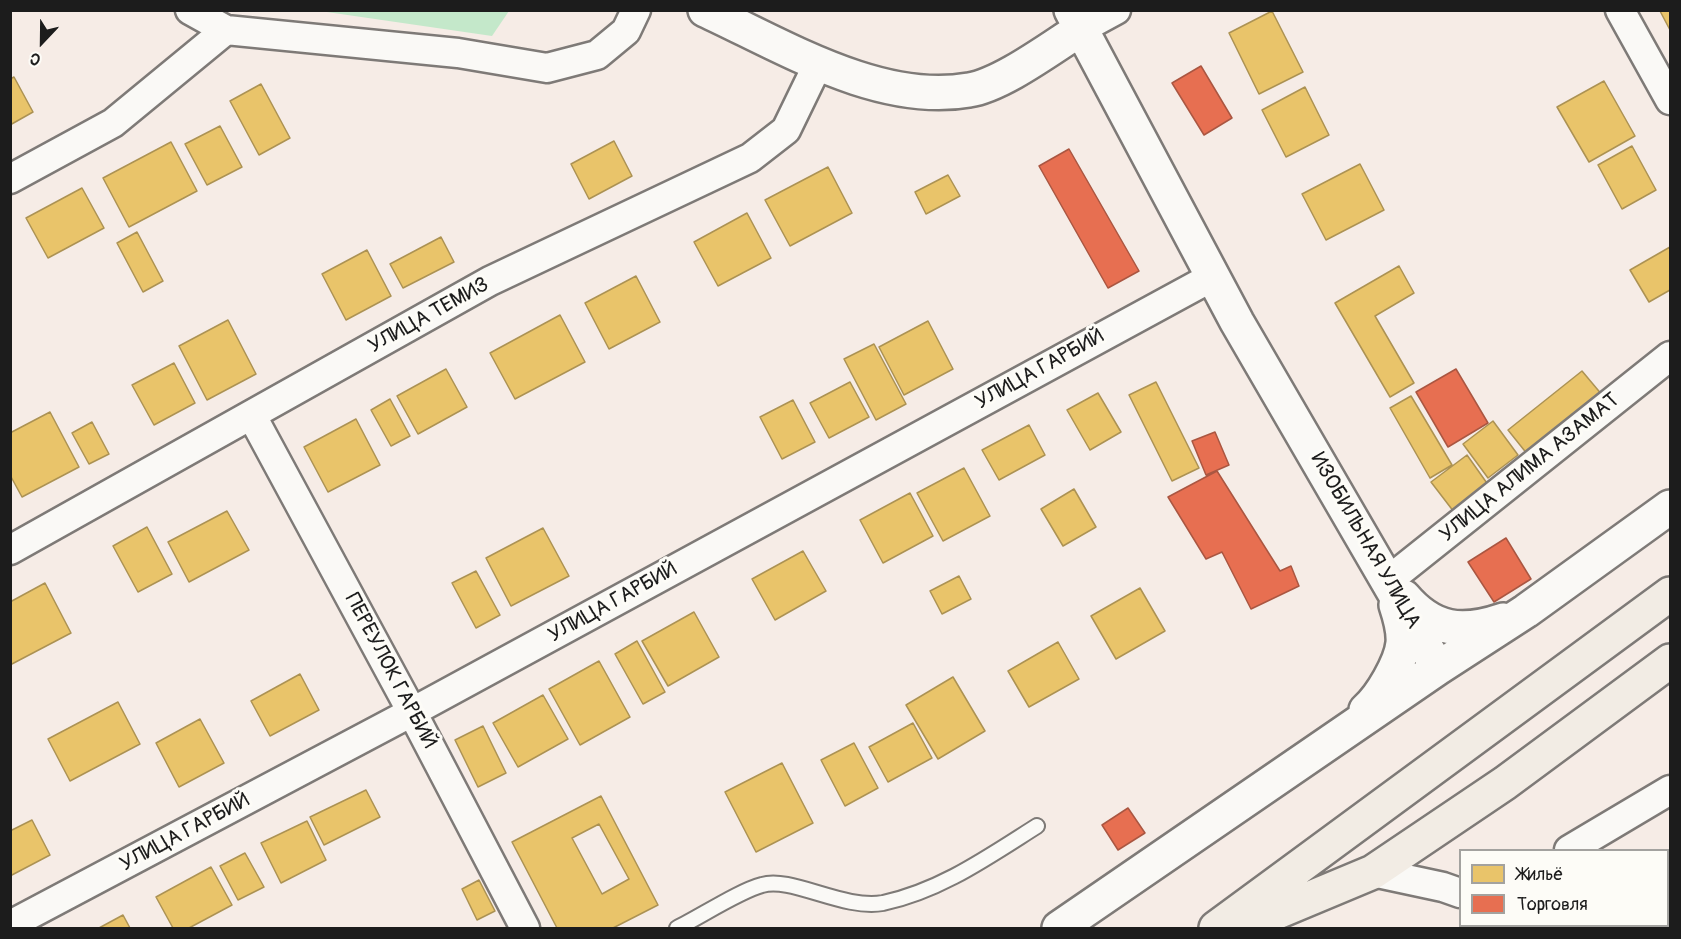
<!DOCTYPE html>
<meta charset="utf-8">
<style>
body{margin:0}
#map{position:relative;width:1681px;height:939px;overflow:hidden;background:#f6ece6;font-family:Pangolin,sans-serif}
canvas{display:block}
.frame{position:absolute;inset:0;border:12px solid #1c1c1c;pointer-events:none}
.legend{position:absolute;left:1459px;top:849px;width:210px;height:78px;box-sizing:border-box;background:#fdfcf7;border:2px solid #a3a29f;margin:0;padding:8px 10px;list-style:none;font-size:18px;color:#1c1c1c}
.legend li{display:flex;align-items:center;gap:12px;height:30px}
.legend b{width:30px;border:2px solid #a3a29f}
.north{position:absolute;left:12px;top:12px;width:60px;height:60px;-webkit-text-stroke:4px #fdfcf7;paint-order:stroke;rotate:202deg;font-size:16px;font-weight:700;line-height:24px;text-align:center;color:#1c1c1c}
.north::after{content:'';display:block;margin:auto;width:21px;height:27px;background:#1c1c1c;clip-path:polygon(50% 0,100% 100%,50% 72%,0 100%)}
</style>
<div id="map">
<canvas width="1681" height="939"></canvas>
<div class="frame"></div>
<ul class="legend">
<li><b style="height:16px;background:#e9c46a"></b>Жильё</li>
<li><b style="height:16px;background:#e76f51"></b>Торговля</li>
</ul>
<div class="north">С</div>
</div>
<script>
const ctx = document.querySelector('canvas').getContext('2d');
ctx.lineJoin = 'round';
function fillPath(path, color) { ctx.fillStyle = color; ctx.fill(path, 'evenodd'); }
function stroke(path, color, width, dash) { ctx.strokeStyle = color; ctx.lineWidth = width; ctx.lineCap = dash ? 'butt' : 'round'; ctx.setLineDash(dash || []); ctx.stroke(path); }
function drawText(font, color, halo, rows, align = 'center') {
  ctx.font = font + ' Pangolin,sans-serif'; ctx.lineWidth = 6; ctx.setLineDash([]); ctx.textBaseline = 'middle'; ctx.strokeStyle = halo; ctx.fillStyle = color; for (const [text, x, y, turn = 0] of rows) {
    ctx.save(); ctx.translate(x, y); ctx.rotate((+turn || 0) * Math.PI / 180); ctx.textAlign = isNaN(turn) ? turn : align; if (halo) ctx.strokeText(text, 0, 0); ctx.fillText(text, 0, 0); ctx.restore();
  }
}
fillPath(new Path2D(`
 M320,11h189l-17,25z`), '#c4e8ca');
const homes = new Path2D(`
 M1670,10v20l-10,-19z
 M1272,11l31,61 -44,22 -30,-61z
 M14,77l19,35 -23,13v-46z
 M1604,81l31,55 -46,26 -32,-55z
 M261,84l29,54 -31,17 -29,-54z
 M1305,87l24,48 -43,22 -24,-47z
 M220,126l22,41 -35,18 -22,-41z
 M614,141l18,35 -43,23 -18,-35z
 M171,142l26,49 -68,36 -26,-49z
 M1632,146l24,44 -34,19 -24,-44z
 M1360,164l24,46 -58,30 -24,-46z
 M828,167l24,46 -62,33 -25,-46z
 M948,175l12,21 -34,18 -11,-22z
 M82,188l22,40 -56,30 -22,-40z
 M747,213l24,45 -53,28 -24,-44z
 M137,232l26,49 -20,11 -26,-49z
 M441,237l13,25 -51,26 -13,-24z
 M1670,247v43l-21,12 -19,-32z
 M367,250l24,46 -45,24 -24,-46z
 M1399,266l15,27 -39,23 39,67 -24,14 -55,-94z
 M636,276l24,46 -51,27 -24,-46z
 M560,315l25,47 -70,37 -25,-46z
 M228,320l28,54 -49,26 -28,-54z
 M928,321l25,48 -49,26 -25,-48z
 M874,344l32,60 -30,16 -32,-61z
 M174,363l21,40 -41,22 -22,-40z
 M446,369l21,38 -49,27 -21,-38z
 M1582,371l21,25 -75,59 -20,-25z
 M850,382l19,35 -40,21 -19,-35z
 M1156,382l43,86 -27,13 -43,-86z
 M1098,393l23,39 -31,18 -23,-40z
 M1411,396l41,69 -22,13 -40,-70z
 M390,399l20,37 -19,10 -20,-36z
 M793,400l22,42 -33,17 -22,-42z
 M50,412l29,55 -57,30 -12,-22v-42z
 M356,419l24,46 -52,27 -24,-45z
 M1493,421l25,34 -30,23 -25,-34z
 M92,422l17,32 -20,10 -17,-31z
 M1029,425l16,30 -46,25 -17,-30z
 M1467,455l22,31 -35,26 -23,-30z
 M964,468l26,48 -47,25 -26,-48z
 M1074,489l22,38 -33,19 -22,-37z
 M910,493l23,43 -50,27 -23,-43z
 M227,511l22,39 -60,32 -21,-40z
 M147,527l25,47 -34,18 -25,-46z
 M543,528l26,48 -58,30 -25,-48z
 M803,551l23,40 -51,29 -23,-41z
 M476,571l24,44 -24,13 -24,-45z
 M959,576l12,23 -29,15 -12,-23z
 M45,583l26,50 -61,32v-63z
 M1140,588l25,43 -49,28 -25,-43z
 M694,612l25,45 -51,29 -26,-45z
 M637,641l28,51 -22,12 -28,-50z
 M1058,642l21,37 -50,28 -21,-36z
 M599,661l31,56 -50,28 -31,-56z
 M300,674l19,36 -49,26 -19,-35z
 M953,677l32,54 -47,28 -32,-54z
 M543,695l25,44 -50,28 -25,-44z
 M118,702l22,42 -70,37 -22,-42z
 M200,719l24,44 -45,24 -23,-44z
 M913,723l19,35 -44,24 -19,-35z
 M483,726l23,47 -28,14 -23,-47z
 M854,743l24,45 -33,18 -24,-46z
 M782,763l31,60 -57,29 -31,-60z
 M366,790l14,27 -56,28 -14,-28z
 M601,796l57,109 -45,23h-56l-45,-86zM599,824l30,55 -27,15 -30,-56z
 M32,820l18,35 -40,21v-45z
 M307,821l19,39 -45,23 -20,-40z
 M245,853l19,34 -26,13 -18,-34z
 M211,867l21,38 -43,23h-16l-17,-31z
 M479,880l16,31 -18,9 -15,-31z
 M123,915l7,13h-31z`);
fillPath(homes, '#e9c46a');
stroke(homes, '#ac9253', 1.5);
const shops = new Path2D(`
 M1201,66l31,52 -28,17 -32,-52z
 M1069,149l70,122 -31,17 -69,-122z
 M1456,369l32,54 -40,24 -32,-55z
 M1215,432l14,33 -23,10 -14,-34z
 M1217,471l63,100 11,-5 8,20 -48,23 -29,-57 -16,7 -38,-62z
 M1506,538l25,41 -37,23 -26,-40z
 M1128,808l17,25 -27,17 -16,-25z`);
fillPath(shops, '#e76f51');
stroke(shops, '#aa5641', 1.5);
const lane = new Path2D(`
 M677,928c23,-11 62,-37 85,-43 29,-9 81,25 121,18 57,-12 105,-46 154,-77`);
const street = new Path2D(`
 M190,10l36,20 232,23 89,15 50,-13 29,-24 10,-21
 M1620,10l50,90
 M1081,29l35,-19
 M10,179l103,-56 113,-93
 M252,416l160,296 113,216
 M10,550l480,-269 260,-123 36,-28 33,-68
 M1389,580l281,-224
 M1569,850l101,-60
 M1373,872l70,15 17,6
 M10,925l402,-213 802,-436`);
const secondary = new Path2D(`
 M705,10c78,36 175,96 264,80 33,-5 83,-43 112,-61
 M1404,597c29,34 58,37 99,23
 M1438,668l88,-57 144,-104
 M1366,710c15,-13 35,-47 37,-67 1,-13 -3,-26 -7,-38
 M1059,928l379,-260 -201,-346 -166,-312`);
const primary = new Path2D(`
 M1216,928l454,-334
 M1239,928l134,-56 132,-89 165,-122`);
stroke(lane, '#7e7a77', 18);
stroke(street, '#7e7a77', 33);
stroke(secondary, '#7e7a77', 38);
stroke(primary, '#7e7a77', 38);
stroke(lane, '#faf9f6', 14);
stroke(street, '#faf9f6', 28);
stroke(secondary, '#faf9f6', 33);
stroke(primary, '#f2ece4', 33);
drawText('21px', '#1c1c1c', '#fdfcf7', [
 ["УЛИЦА ТЕМИЗ",429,316,-29],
 ["УЛИЦА ГАРБИЙ",1040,370,-29],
 ["УЛИЦА АЛИМА АЗАМАТ",1530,468,-39],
 ["ИЗОБИЛЬНАЯ УЛИЦА",1365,541,60],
 ["УЛИЦА ГАРБИЙ",613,603,-29],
 ["ПЕРЕУЛОК ГАРБИЙ",390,671,62],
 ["УЛИЦА ГАРБИЙ",185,833,-28]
]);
</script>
